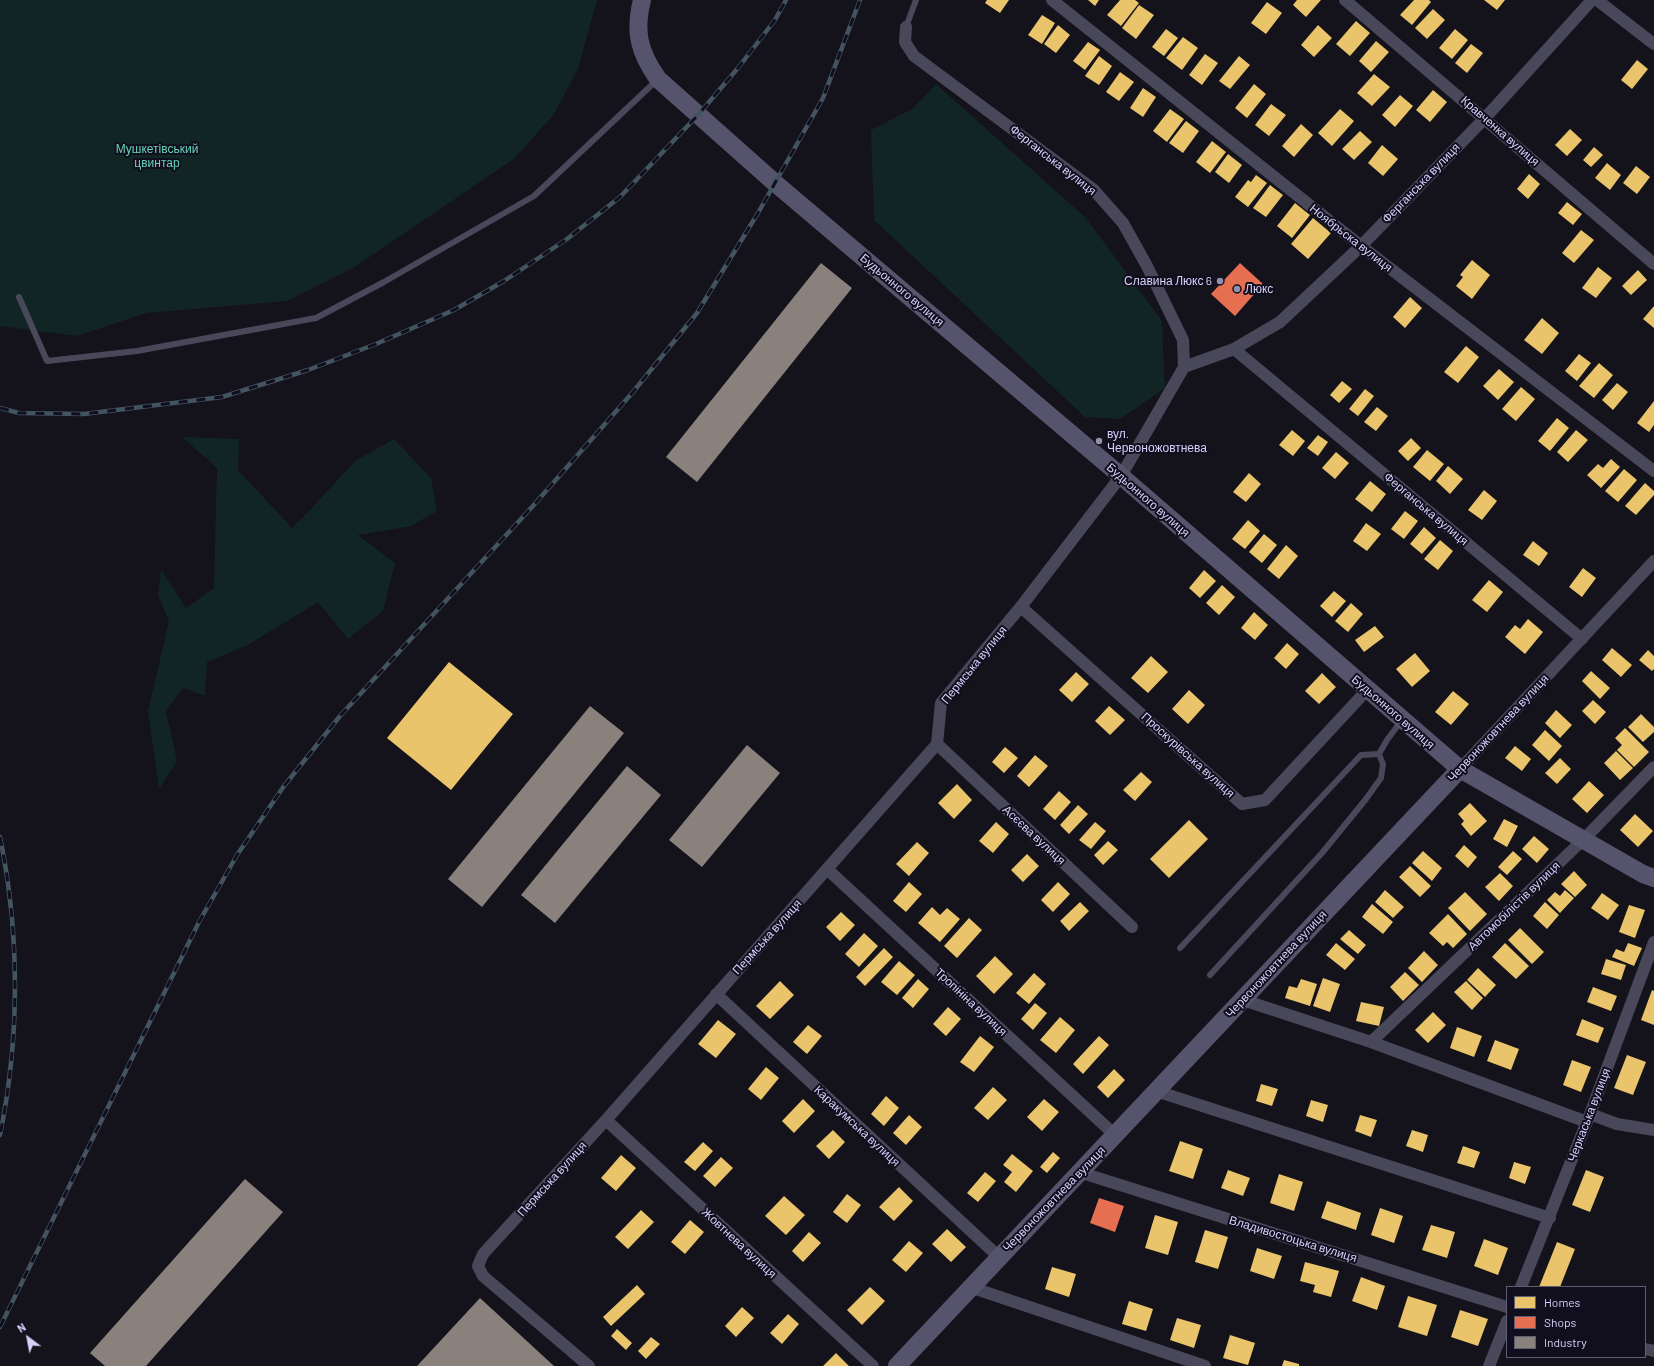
<!DOCTYPE html>
<meta charset="utf-8">
<style>
body{margin:0}
#map{position:relative;width:1654px;height:1366px;overflow:hidden;background:#14121a;font-family:Barlow,sans-serif}
canvas{display:block}
.legend{position:absolute;left:1506px;top:1286px;width:140px;height:72px;box-sizing:border-box;background:#110f1e;border:1px solid #605d76;margin:0;padding:5px 7px;list-style:none;font-size:12px;color:#d6d1fa}
.legend li{display:flex;align-items:center;gap:8px;height:20px}
.legend b{width:20px;border:1px solid #605d76}
.north{position:absolute;left:8px;top:1318px;width:40px;height:40px;-webkit-text-stroke:3px #110f1e;paint-order:stroke;rotate:328deg;font-size:11px;font-weight:700;line-height:16px;text-align:center;color:#d6d1fa}
.north::after{content:'';display:block;margin:auto;width:14px;height:18px;background:#d6d1fa;clip-path:polygon(50% 0,100% 100%,50% 72%,0 100%)}
</style>
<div id="map">
<canvas width="1654" height="1366"></canvas>
<ul class="legend">
<li><b style="height:11px;background:#e9c46a"></b>Homes</li>
<li><b style="height:11px;background:#e76f51"></b>Shops</li>
<li><b style="height:11px;background:#8a817c"></b>Industry</li>
</ul>
<div class="north">N</div>
</div>
<script>
const ctx = document.querySelector('canvas').getContext('2d');
ctx.lineJoin = 'round';
function fillPath(path, color) { ctx.fillStyle = color; ctx.fill(path, 'evenodd'); }
function stroke(path, color, width, dash) { ctx.strokeStyle = color; ctx.lineWidth = width; ctx.lineCap = dash ? 'butt' : 'round'; ctx.setLineDash(dash || []); ctx.stroke(path); }
function drawText(font, color, halo, rows, align = 'center') {
  ctx.font = font + ' Barlow,sans-serif'; ctx.lineWidth = 4; ctx.setLineDash([]); ctx.textBaseline = 'middle'; ctx.strokeStyle = halo; ctx.fillStyle = color; for (const [text, x, y, turn = 0] of rows) {
    ctx.save(); ctx.translate(x, y); ctx.rotate((+turn || 0) * Math.PI / 180); ctx.textAlign = isNaN(turn) ? turn : align; if (halo) ctx.strokeText(text, 0, 0); ctx.fillText(text, 0, 0); ctx.restore();
  }
}
fillPath(new Path2D(`
 M0,0h597l-19,69 -24,45 -40,45 -161,109 -66,33 -140,12 -70,23 -77,-10z
 M936,84l150,134 76,103 3,67 -45,31 -35,-2 -211,-197 -3,-90 41,-21z
 M182,437l57,2 -1,31 54,58 20,-20 43,-47 39,-22 37,39 6,33 -26,15 -53,9 37,28 -12,48 -35,28 -30,-37 -70,43 -41,17 -2,34 -22,-8 -17,23 11,50 -18,28 -11,-78 21,-90 -11,-26 3,-25 25,38 28,-20 3,-120z`), '#122525');
fillPath(new Path2D(`
 M987,0h22l-9,13 -15,-10z
 M1088,0h11l-4,6z
 M1120,0h15l4,3 -18,23 -14,-11z
 M1297,0h24l-15,17 -13,-12z
 M1414,0h15l2,2 -19,23 -12,-10z
 M1484,0h21l-8,10z
 M1267,2l15,11 -16,21 -15,-11z
 M1139,5l15,10 -18,24 -14,-11z
 M1433,9l12,11 -18,19 -12,-11z
 M1042,15l13,8 -13,21 -14,-9z
 M1356,21l14,12 -20,23 -14,-12z
 M1058,25l12,10 -14,18 -12,-9z
 M1318,25l14,13 -18,19 -13,-12z
 M1166,29l12,9 -14,18 -12,-9z
 M1455,29l13,11 -16,19 -13,-11z
 M1183,37l15,11 -16,22 -16,-12z
 M1376,41l13,11 -18,20 -12,-11z
 M1088,42l12,8 -15,20 -12,-9z
 M1471,44l12,9 -16,20 -12,-10z
 M1205,54l13,9 -16,22 -13,-10z
 M1099,56l13,10 -13,19 -14,-9z
 M1239,56l11,9 -20,24 -11,-8z
 M1637,60l11,9 -16,20 -11,-9z
 M1120,72l14,10 -15,19 -13,-9z
 M1374,74l16,13 -18,19 -15,-13z
 M1254,84l12,10 -19,24 -12,-10z
 M1143,88l13,9 -13,20 -13,-9z
 M1433,90l14,12 -17,20 -14,-12z
 M1400,95l13,11 -18,21 -13,-12z
 M1271,104l15,11 -17,21 -14,-11z
 M1170,109l14,10 -17,23 -14,-11z
 M1340,109l14,12 -22,25 -14,-13z
 M1186,121l13,10 -16,22 -14,-10z
 M1301,124l12,11 -19,22 -12,-11z
 M1570,129l12,11 -15,16 -12,-11z
 M1360,131l12,11 -18,18 -12,-11z
 M1212,141l14,11 -16,21 -14,-11z
 M1382,145l16,14 -15,17 -15,-13z
 M1594,147l9,8 -12,12 -8,-7z
 M1228,154l14,11 -13,18 -14,-11z
 M1607,163l14,12 -11,15 -15,-12z
 M1636,166l14,11 -13,17 -14,-11z
 M1529,174l11,10 -12,15 -11,-10z
 M1256,175l11,8 -19,24 -13,-10 13,-17 3,2z
 M1270,185l13,10 -17,22 -13,-9z
 M1567,202l15,12 -9,11 -15,-12z
 M1295,203l15,12 -18,23 -15,-12z
 M1313,218l18,15 -23,26 -17,-15z
 M1581,230l13,10 -20,23 -12,-10z
 M1472,260l18,15 -18,24 -16,-13 7,-9 -3,-2z
 M1598,267l14,11 -16,20 -14,-10z
 M1638,270l9,10 -16,15 -9,-9z
 M1410,297l12,11 -17,20 -12,-11z
 M1654,306v22l-11,-9z
 M1542,318l17,15 -17,21 -18,-14z
 M1466,346l13,11 -21,26 -14,-11z
 M1579,354l12,9 -14,18 -12,-10z
 M1599,363l14,12 -19,23 -15,-12z
 M1499,369l15,13 -16,18 -15,-14z
 M1342,381l10,8 -13,14 -9,-8z
 M1617,383l11,9 -15,18 -11,-10z
 M1521,387l14,12 -19,22 -14,-12z
 M1365,389l9,7 -16,20 -9,-7z
 M1654,401v24l-5,7 -12,-9z
 M1377,407l11,9 -12,15 -12,-9z
 M1557,418l12,10 -19,23 -12,-10z
 M1292,430l13,11 -12,15 -14,-11z
 M1576,430l12,10 -20,22 -11,-10z
 M1318,435l10,7 -10,14 -11,-8z
 M1411,438l10,10 -13,13 -10,-10z
 M1427,450l17,14 -14,17 -17,-14z
 M1336,452l13,11 -14,16 -13,-11z
 M1611,459l9,8 -19,21 -14,-13 11,-11 5,4z
 M1448,466l15,13 -13,15 -14,-13z
 M1624,469l13,11 -19,22 -13,-11z
 M1249,473l12,11 -15,18 -13,-10z
 M1370,481l16,13 -14,18 -17,-13z
 M1645,483l9,8v4l-18,20 -11,-9z
 M1484,490l13,11 -15,19 -14,-10z
 M1405,511l13,10 -14,18 -13,-10z
 M1248,520l12,11 -15,18 -13,-10z
 M1366,523l15,11 -14,17 -14,-10z
 M1424,527l12,11 -14,16 -12,-10z
 M1264,534l13,11 -15,18 -13,-11z
 M1440,540l13,11 -15,19 -14,-11z
 M1533,541l15,12 -9,13 -16,-11z
 M1286,545l12,11 -19,23 -12,-10z
 M1583,568l13,10 -14,19 -13,-10z
 M1204,570l12,11 -16,17 -11,-10z
 M1489,580l14,12 -16,20 -15,-12z
 M1222,585l13,12 -16,18 -13,-12z
 M1334,591l12,10 -14,16 -12,-11z
 M1351,603l12,11 -15,18 -13,-11z
 M1254,612l14,13 -13,15 -14,-12z
 M1528,619l15,13 -18,22 -20,-17 10,-12 5,4z
 M1375,626l9,11 -20,15 -9,-12z
 M1287,643l12,11 -13,15 -12,-11z
 M1612,648l20,17 -11,12 -19,-17z
 M1648,650l6,6v13l-2,2 -13,-11z
 M1415,653l15,18 -18,16 -16,-18z
 M1151,656l17,16 -20,21 -17,-15z
 M449,662l64,52 -62,76 -64,-52z
 M1591,671l19,17 -10,11 -18,-18z
 M1076,672l13,12 -17,18 -13,-12z
 M1322,673l14,14 -17,17 -14,-13z
 M1189,690l16,15 -17,19 -16,-15z
 M1453,691l16,13 -18,21 -16,-13z
 M1593,700l13,12 -11,12 -13,-13z
 M1109,706l16,14 -15,15 -15,-14z
 M1556,710l16,15 -12,13 -15,-15z
 M1641,714l13,13v5l-11,10 -15,-15z
 M1625,728l24,24 -15,15 -17,-17 5,-5 -7,-7z
 M1545,730l17,16 -13,15 -17,-16z
 M1515,746l16,13 -9,12 -17,-13z
 M1005,747l13,11 -14,15 -12,-11z
 M1616,751l17,17 -13,12 -16,-17z
 M1035,755l13,11 -19,21 -12,-11z
 M1560,758l11,11 -14,15 -12,-11z
 M1141,772l11,10 -17,19 -12,-11z
 M1589,781l15,14 -17,18 -15,-14z
 M957,784l15,16 -18,19 -16,-16z
 M1059,791l12,11 -16,18 -12,-11z
 M1470,803l17,18 -16,15 -10,-12 3,-3 -6,-7z
 M1078,805l10,9 -19,20 -9,-9z
 M1635,814l18,17 -15,16 -18,-17z
 M1504,819l14,7 -11,21 -14,-8z
 M1189,820l19,19 -39,39 -19,-19z
 M996,822l13,12 -16,19 -14,-12z
 M1095,822l11,9 -15,18 -12,-9z
 M1534,836l15,13 -12,14 -15,-14z
 M1108,841l10,9 -15,15 -9,-10z
 M917,842l12,11 -20,23 -13,-12z
 M1464,845l13,12 -9,11 -13,-12z
 M1423,851l19,17 -10,13 -20,-18z
 M1513,851l9,8 -15,16 -9,-8z
 M1027,854l12,12 -16,16 -12,-12z
 M1410,866l21,20 -11,11 -21,-20z
 M1574,871l13,14 -12,12 -14,-13z
 M1500,873l13,13 -14,15 -14,-14z
 M909,882l13,12 -16,18 -13,-11z
 M1058,882l12,12 -17,18 -12,-12z
 M1385,890l19,17 -11,11 -18,-16z
 M1565,890l9,8 -14,15 -13,-13 8,-8 5,4z
 M1465,892l22,22 -17,17 -22,-23z
 M1602,893l17,12 -11,15 -17,-12z
 M1080,902l9,9 -20,20 -9,-10z
 M1545,902l14,13 -12,14 -14,-13z
 M1372,904l21,18 -10,12 -21,-17z
 M1629,905l16,5 -10,28 -16,-6z
 M932,907l8,8 7,-7 13,11 -20,23 -22,-19z
 M841,912l14,13 -15,16 -14,-14z
 M1448,914l19,20 -14,14 -6,-6 -4,4 -14,-13z
 M969,918l13,12 -25,28 -13,-12z
 M1520,928l24,24 -12,12 -24,-24z
 M1349,930l17,15 -8,9 -18,-15z
 M864,933l14,13 -19,21 -14,-13z
 M1336,943l19,16 -10,11 -19,-15z
 M1505,943l24,23 -13,13 -24,-22z
 M1628,943l14,5 -8,18 -22,-9 4,-8 8,3z
 M884,948l9,9 -28,29 -9,-9z
 M1424,951l14,14 -16,17 -14,-14z
 M995,956l18,18 -19,20 -18,-18z
 M1606,959l20,6 -5,15 -20,-6z
 M899,961l16,14 -18,20 -16,-13z
 M1478,968l18,17 -11,12 -18,-17z
 M1405,972l14,13 -16,16 -13,-14z
 M1034,973l12,11 -17,20 -13,-11z
 M1323,978l17,6 -10,28 -17,-6z
 M918,979l11,10 -16,19 -11,-10z
 M1301,979l16,5 -7,22 -25,-8 4,-12 8,2z
 M780,981l14,14 -24,24 -14,-13z
 M1466,981l17,17 -11,12 -18,-18z
 M1593,987l24,9 -6,15 -24,-9z
 M1652,990l2,1v34l-13,-5z
 M1361,1002l23,5 -5,19 -23,-5z
 M1035,1003l12,10 -14,17 -12,-11z
 M948,1007l13,12 -15,17 -13,-12z
 M1433,1012l13,13 -18,18 -13,-13z
 M1060,1017l15,13 -19,23 -16,-13z
 M1582,1019l22,9 -6,15 -22,-8z
 M718,1020l18,14 -20,24 -18,-14z
 M808,1025l14,11 -15,18 -14,-12z
 M1457,1027l25,9 -8,21 -24,-9z
 M980,1036l14,11 -20,25 -14,-10z
 M1099,1036l10,9 -26,29 -10,-10z
 M1495,1040l24,9 -8,21 -24,-9z
 M1627,1055l19,7 -13,33 -19,-7z
 M1572,1060l19,7 -10,25 -18,-7z
 M766,1067l13,11 -18,22 -13,-11z
 M1114,1069l11,11 -17,18 -11,-11z
 M1261,1084l17,5 -6,17 -16,-5z
 M993,1087l14,13 -19,20 -14,-12z
 M886,1096l13,12 -15,18 -13,-12z
 M803,1099l12,12 -21,22 -12,-12z
 M1044,1099l15,13 -17,19 -15,-14z
 M1311,1100l17,5 -5,17 -17,-6z
 M909,1115l13,12 -16,18 -13,-12z
 M1360,1115l17,5 -6,17 -16,-6z
 M833,1130l12,12 -16,17 -13,-13z
 M1412,1130l16,5 -5,17 -17,-6z
 M1180,1141l23,8 -10,30 -24,-8z
 M703,1142l10,9 -18,20 -11,-9z
 M1463,1146l17,6 -6,16 -17,-5z
 M1053,1152l7,6 -13,15 -7,-6z
 M1012,1154l21,17 -17,21 -12,-10 8,-10 -9,-7z
 M621,1155l15,13 -20,23 -15,-13z
 M721,1157l12,11 -18,19 -12,-11z
 M1514,1162l17,5 -6,17 -16,-6z
 M1228,1170l22,8 -7,18 -22,-8z
 M1586,1170l18,7 -14,35 -18,-7z
 M985,1172l11,9 -18,21 -11,-9z
 M1279,1174l24,8 -9,29 -24,-8z
 M899,1187l14,14 -19,20 -15,-14z
 M847,1194l14,11 -14,18 -14,-11z
 M784,1196l21,19 -19,20 -21,-19z
 M1327,1201l34,12 -5,17 -35,-12z
 M1380,1208l23,8 -9,27 -23,-8z
 M641,1210l13,12 -26,27 -13,-12z
 M1155,1215l23,7 -10,33 -23,-7z
 M690,1220l14,12 -19,22 -14,-12z
 M1431,1225l24,7 -8,26 -25,-8z
 M947,1229l19,18 -15,15 -19,-18z
 M1205,1230l23,7 -10,32 -23,-7z
 M809,1232l12,11 -18,19 -11,-11z
 M1484,1239l24,9 -10,27 -24,-9z
 M909,1241l14,12 -17,19 -14,-12z
 M1557,1242l18,7 -15,38h-21z
 M1257,1248l25,8 -8,23 -24,-8z
 M1305,1262l34,9 -8,26 -18,-5 2,-7 -15,-4z
 M1052,1267l24,7 -7,23 -24,-8z
 M1361,1277l24,9 -8,24 -25,-9z
 M637,1285l8,9 -34,32 -8,-9z
 M870,1287l15,14 -23,24 -15,-15z
 M1408,1296l29,9 -10,31 -29,-9z
 M1129,1301l24,8 -7,22 -24,-7z
 M742,1307l12,11 -18,19 -11,-11z
 M1460,1310l28,9 -10,27 -27,-9z
 M788,1314l11,10 -17,20 -12,-11z
 M1177,1318l24,7 -7,23 -24,-8z
 M617,1329l15,14 -6,7 -15,-14z
 M1230,1335l25,8 -7,22 -25,-7z
 M651,1337l9,7 -14,15 -8,-8z
 M836,1353l13,13h-26z
 M1284,1360l15,4v2h-17z`), '#e9c46a');
fillPath(new Path2D(`
 M1240,263l23,21 -28,32 -24,-22z
 M1099,1198l25,8 -9,26 -25,-9z`), '#e76f51');
fillPath(new Path2D(`
 M821,263l31,25 -155,194 -31,-25z
 M590,706l34,27 -142,174 -34,-28z
 M747,745l33,28 -78,94 -33,-27z
 M627,766l34,29 -106,128 -34,-28z
 M245,1179l38,33 -137,154h-41l-15,-13z
 M480,1298l74,68h-137z`), '#8a817c');
stroke(new Path2D(`
 M906,27l10,-27
 M19,297l28,64 90,-10 179,-33 68,-36 150,-86 123,-116
 M1180,948l181,-193 18,-1 8,-14 15,-20
 M1210,975l112,-122 44,-54 15,-21 2,-14 -4,-10`), '#49485b', 6);
stroke(new Path2D(`
 M1052,0l309,246 293,225
 M1345,0l309,264
 M1597,0l57,44
 M906,27l-1,15 9,14 179,133 30,34 24,43 36,74 1,27
 M1234,349l348,290
 M1021,607l221,197 23,-4 103,-111
 M937,744l195,183
 M1460,769l194,-208
 M827,869l288,266
 M716,994l283,263
 M1243,1000l128,42 216,80
 M1371,1042l213,-203 70,-72
 M1156,1091l394,127
 M1590,1114l27,10 37,6
 M606,1120l267,246
 M1079,1172l428,135
 M970,1287l235,79
 M1521,1287l69,-173 64,-172
 M1645,1349l9,2
 M589,1366l-106,-90 -5,-10 5,-12 123,-134 331,-376 4,-41 82,-99 98,-128 63,-109 50,-18 46,-27 81,-76 124,-128 107,-118
 M1489,1366l18,-45`), '#49485b', 12);
stroke(new Path2D(`
 M642,0c-8,32 -3,52 16,79l117,104 346,293 339,293 183,105 11,4
 M897,1366l563,-597`), '#56546d', 18);
const rail = new Path2D(`
 M0,408l19,5 65,1 138,-17 86,-27 68,-26 78,-34 50,-29 63,-42 53,-42 78,-82 40,-47 37,-48 11,-20
 M0,837c20,97 20,201 0,298
 M0,1327l199,-405 38,-67 47,-69 56,-70 192,-209 101,-115 64,-79 61,-100 65,-115 37,-98`);
stroke(rail, '#435461', 4.5);
stroke(rail, '#110f1e', 3, [9]);
for (const [x, y, r, color] of [
 [1220,281,4,"#928eac"],
 [1237,289,4,"#928eac"],
 [1099,441,4,"#928eac"]
]) { const dot = new Path2D(); dot.arc(x, y, r, 0, 2 * Math.PI); ctx.fillStyle = color; ctx.fill(dot); stroke(dot, '#110f1e', 1.5); }
drawText('12px', '#d6d1fa', '#110f1e', [
 ["Кравченка вулиця",1500,131,41],
 ["Ферганська вулиця",1053,160,38],
 ["Ферганська вулиця",1421,183,-46],
 ["Ноябрьска вулиця",1351,238,38],
 ["Будьонного вулиця",902,290,40],
 ["Будьонного вулиця",1148,500,41],
 ["Ферганська вулиця",1426,509,40],
 ["Пермська вулиця",974,665,-51],
 ["Будьонного вулиця",1393,712,41],
 ["Червоножовтнева вулиця",1498,728,-47],
 ["Проскурівська вулиця",1188,755,42],
 ["Асєєва вулиця",1034,835,43],
 ["Автомобілістів вулиця",1514,906,-44],
 ["Пермська вулиця",767,937,-48],
 ["Червоножовтнева вулиця",1276,964,-47],
 ["Тропініна вулиця",971,1002,43],
 ["Черкаська вулиця",1589,1115,-69],
 ["Каракумська вулиця",857,1126,43],
 ["Пермська вулиця",552,1179,-48],
 ["Червоножовтнева вулиця",1054,1199,-46],
 ["Владивостоцька вулиця",1293,1239,17],
 ["Жовтнева вулиця",739,1243,43]
]);
drawText('12px', '#65d2b7', '#110f1e', [
 ["Мушкетівський",157,149],
 ["цвинтар",157,163]
]);
drawText('12px', '#d6d1fa', '#110f1e', [
 ["Славина Люкс 6",1212,281,"right"],
 ["Люкс",1245,289],
 ["вул.",1107,434],
 ["Червоножовтнева",1107,448]
], 'left');
</script>
